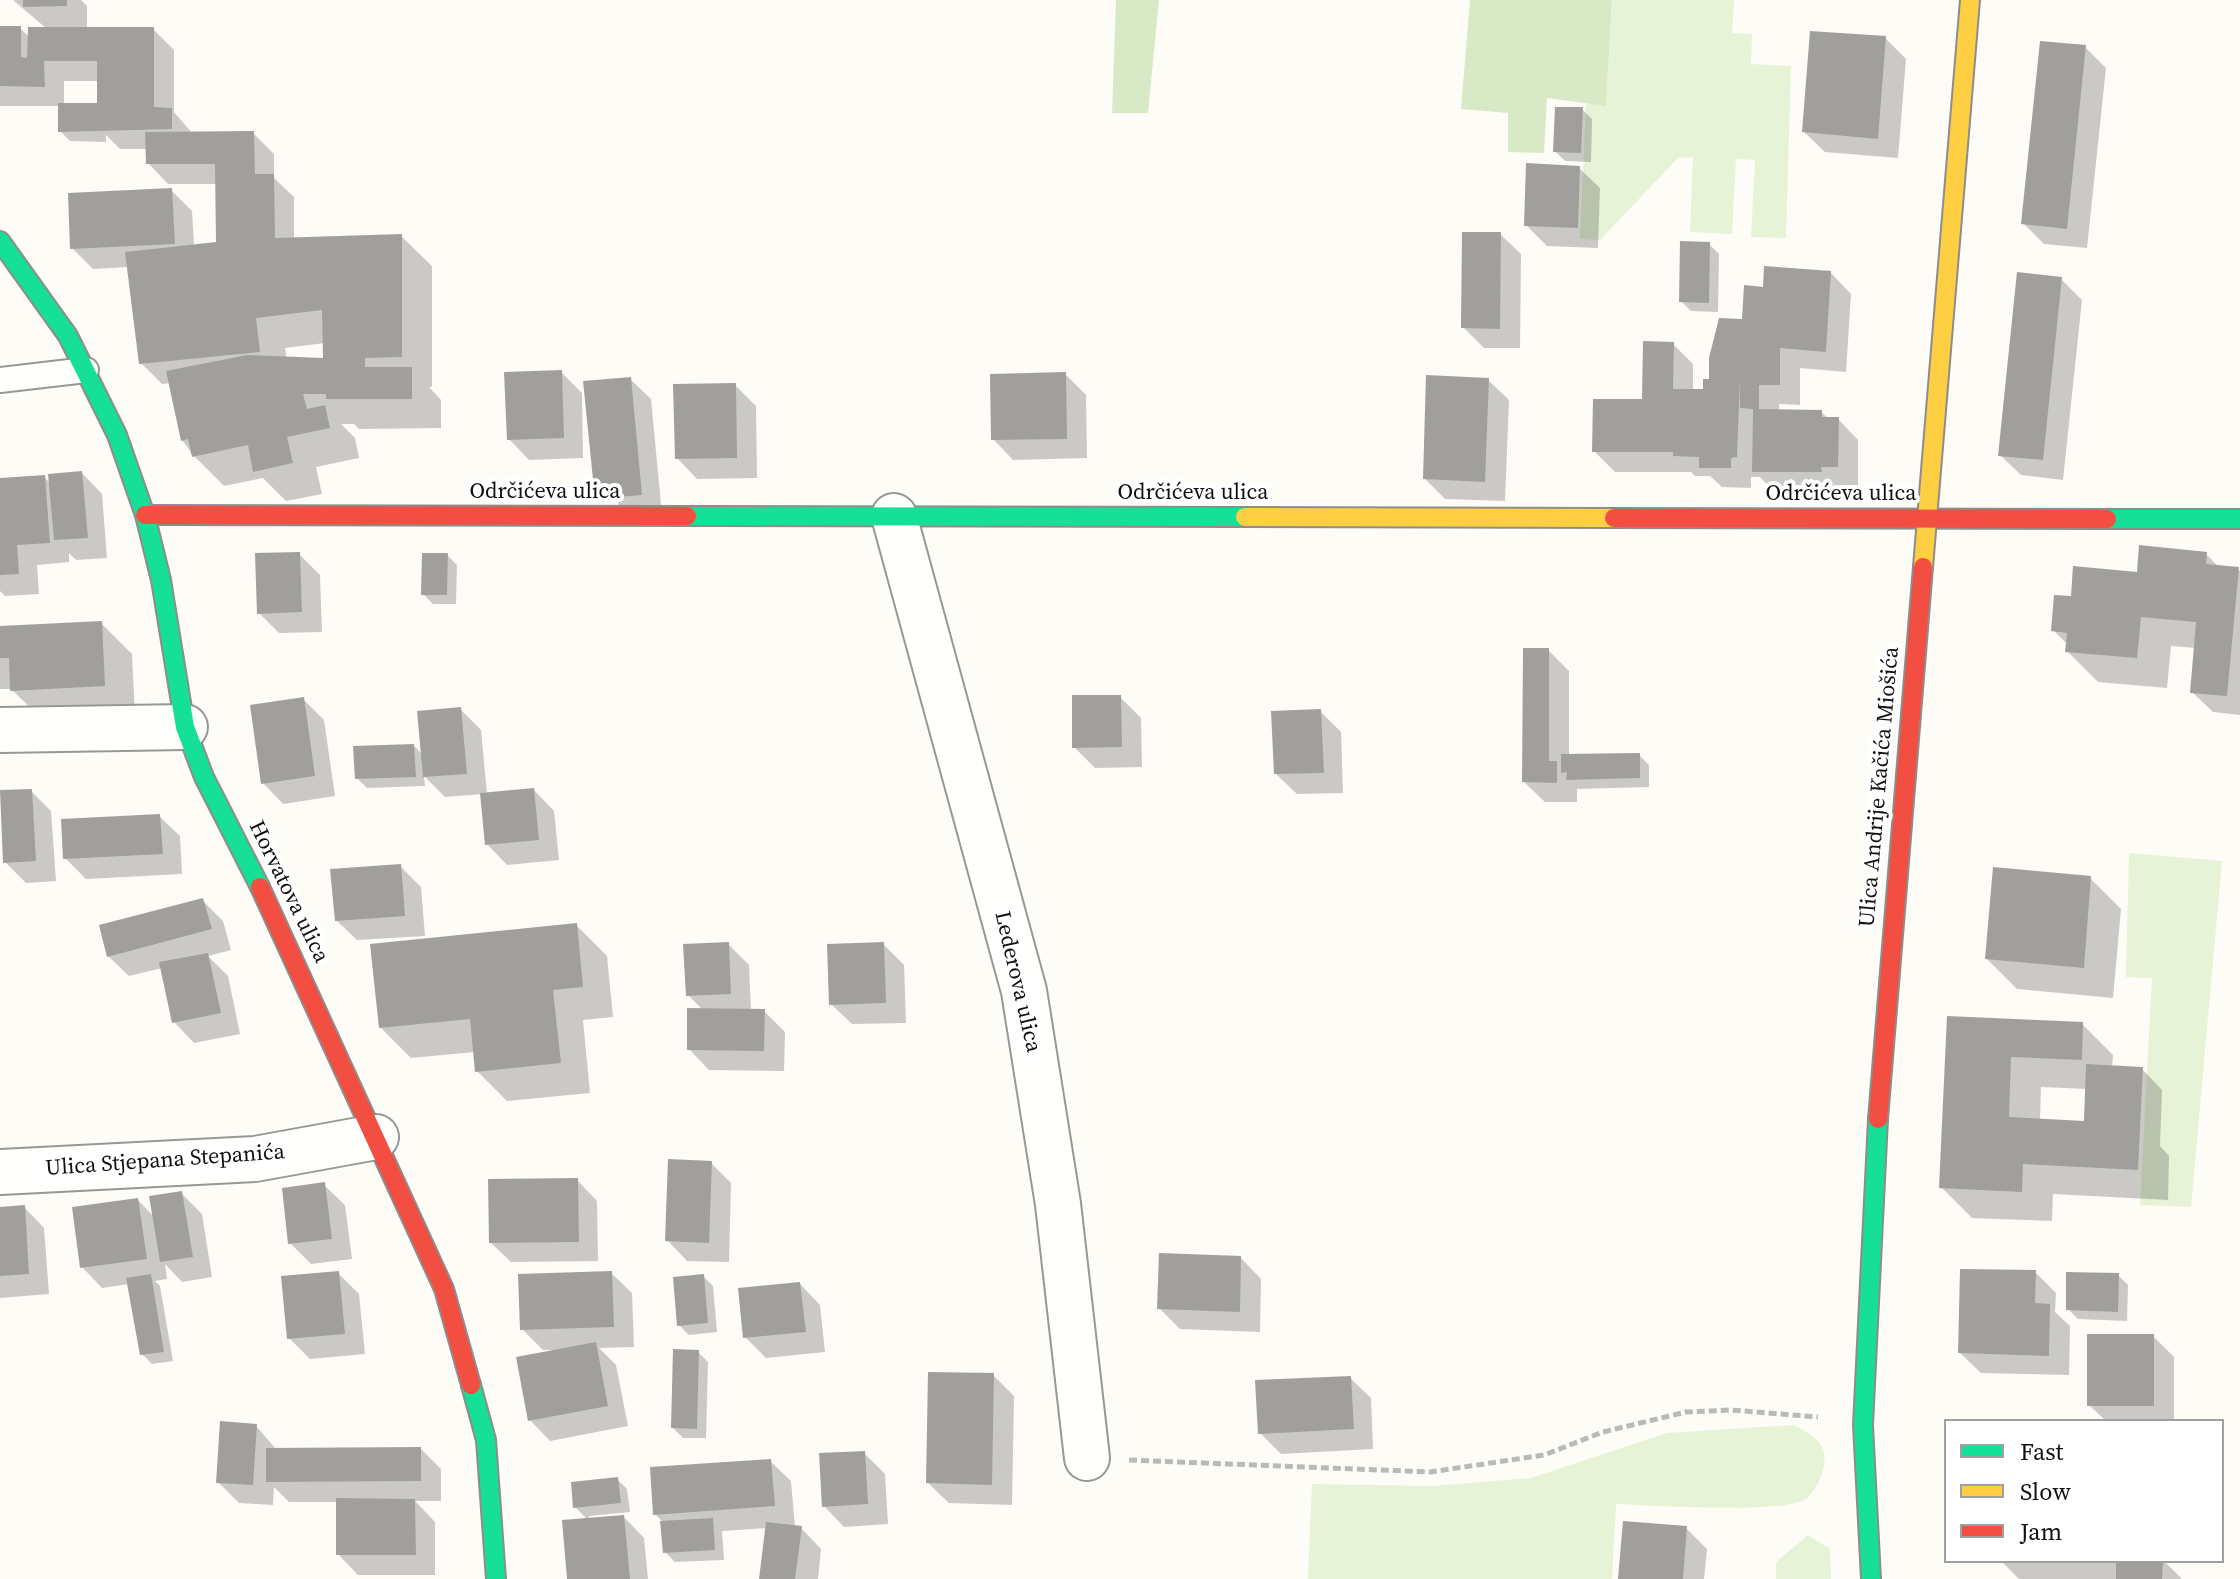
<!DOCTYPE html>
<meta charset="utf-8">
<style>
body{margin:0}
#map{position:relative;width:2240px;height:1579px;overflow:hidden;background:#fdfcf7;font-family:"Source Serif 4",serif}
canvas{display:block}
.legend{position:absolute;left:1944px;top:1419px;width:280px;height:144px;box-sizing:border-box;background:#fff;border:2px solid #a0a0a0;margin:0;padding:10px 14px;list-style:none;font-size:24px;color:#111}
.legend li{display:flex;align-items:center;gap:16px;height:40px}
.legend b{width:40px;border:2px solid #a0a0a0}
</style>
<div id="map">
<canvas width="2240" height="1579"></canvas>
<ul class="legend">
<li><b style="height:10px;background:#16e098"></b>Fast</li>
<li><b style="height:10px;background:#ffcf43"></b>Slow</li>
<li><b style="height:10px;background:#f24e42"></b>Jam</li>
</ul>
</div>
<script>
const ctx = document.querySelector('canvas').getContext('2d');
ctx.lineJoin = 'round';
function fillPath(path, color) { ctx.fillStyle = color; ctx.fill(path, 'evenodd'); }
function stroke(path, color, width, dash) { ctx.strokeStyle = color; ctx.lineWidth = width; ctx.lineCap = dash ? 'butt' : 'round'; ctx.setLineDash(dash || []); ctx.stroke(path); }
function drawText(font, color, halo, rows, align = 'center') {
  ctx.font = font + ' "Source Serif 4",serif'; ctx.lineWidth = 8; ctx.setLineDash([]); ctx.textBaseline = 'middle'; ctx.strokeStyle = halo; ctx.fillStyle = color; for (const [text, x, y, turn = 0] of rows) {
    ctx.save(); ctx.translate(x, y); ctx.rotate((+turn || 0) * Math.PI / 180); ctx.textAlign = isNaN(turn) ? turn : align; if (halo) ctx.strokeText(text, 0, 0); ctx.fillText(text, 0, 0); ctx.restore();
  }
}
fillPath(new Path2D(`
 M1612,0h122l-2,33 20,1 -1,30 40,2 -5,172 -35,-1 4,-77 -19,-1 -4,75 -42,-2 3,-75 -15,1 -78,82 -20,-1 6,-136 20,2z
 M2129,853l93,8 -31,346 -51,-2 12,-227 -26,-1z
 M1794,1425c18,10 34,17 30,40 -2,12 -8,25 -17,33 -20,17 -158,7 -191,6l-4,75h-304l4,-95 120,2 99,-8 136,-45z
 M1808,1535l22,14 1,30h-55v-17z`), '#e7f3d7');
fillPath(new Path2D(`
 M1116,0h43l-11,113h-36z
 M1470,0h142l-6,106 -59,-8 -3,55 -36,-1v-39l-47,-4z`), '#d8eac5');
fillPath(new Path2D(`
 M13,0h68l6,6v23h66l21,21v62l18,21h61l21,21v24l20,19v42l107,-3 31,30v121h-3l12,13v28l-82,1 -5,-5h-13l14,14 4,20 -43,9 6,27 -36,7 -23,-23 -39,8 -30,-30 -12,-16 -12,-57 -8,1 -21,-21 -12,-96 -36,2 -21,-21 99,-58 21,21 2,35 24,-2 -1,-60h-49l-20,-21 -1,-14h-27l-14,-14v7l-36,-1 -10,-10v-25h-60v-78h20l10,10 17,-9zM64,81h35v24h-35zM325,343v17h-38l-2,-12z
 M1885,38l21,21 -8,99 -73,-6 -21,-20z
 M2085,47l21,21 -19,180 -43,-4 -21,-21z
 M1582,109l10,10 -1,43 -26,-1 -10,-10z
 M1579,168l21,20 -2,60 -51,-2 -21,-21z
 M1500,234l21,20 -1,94h-36l-21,-21z
 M1709,244l10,10 -1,58 -27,-1 -10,-10z
 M1831,273l20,21 -5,78 -46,-4v37l-21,-1v7l42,1 8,7h9l20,21v47h-17v5h-67l-14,-15h-9v11l-29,-1 -12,-11h-15l-4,-4h-76l-21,-21 50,-50 29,-57 20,20v27h12l36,-70 23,-32z
 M2061,279l21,21 -19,180 -42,-5 -21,-20z
 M561,372l21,21 1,65 -54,2 -20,-21z
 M1065,374l21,21 1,63 -74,2 -20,-21z
 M630,379l21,20 11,116 -45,4z
 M1488,380l21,20 -4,101 -60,-2 -20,-20z
 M735,385l21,21 1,72 -60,1 -20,-21z
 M82,473l20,21 5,64 -31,2 -7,-7v9l-32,3 2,29 -34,2 -5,-5v-111l44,-3 7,7z
 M299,554l21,21 2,57 -43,1 -20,-20z
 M2206,554l13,13 21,4v144l-27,-3 -21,-20 4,-44 -25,-2 -4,42 -69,-6 -31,-31 1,-6 -15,-15 20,-32z
 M447,555l10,10 -1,39h-23l-10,-10z
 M101,623l31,31 3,62 -92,4 -32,-31h-11v-61z
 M1548,650l21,21v85l70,-1 10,10v22l-72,2v13h-32l-21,-20z
 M1120,697l21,21 1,49 -47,1 -21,-21z
 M304,700l20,20 11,76 -52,8 -20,-21z
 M460,709l21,21 6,64 47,-4 20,21 5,49 -52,5 -20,-21 -4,-50 -38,3 -21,-21 1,10 -58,2 -10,-10 57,-32 9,9z
 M1320,711l21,21 2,61 -46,1 -21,-20z
 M31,791l20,20 5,70 -30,2 -21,-21z
 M159,816l21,20 2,38 -96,5 -21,-21z
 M400,866l21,21 4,49 -68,4 -21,-20z
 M2090,878l31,31 -8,89 -96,-9 -30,-30z
 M202,900l21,21 8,29 -23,6 20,20 12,58 -46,9 -20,-21 -12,-54 -33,8 -21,-20z
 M576,925l31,31 6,61 -30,3 7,73 -83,8 -30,-30 -2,-19 -64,6 -30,-30z
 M728,944l21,21 2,46h13l21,21 -1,39 -75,-1 -20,-21 14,-39 -15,-15z
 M883,944l21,21 2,58 -54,1 -21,-20z
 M1949,1018l133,6 31,31 -1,13 30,1 20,21 -2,56 9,10 -1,44 -115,-6 -1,27 -80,-3 -31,-31zM2041,1087l46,2 2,34 -49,-2z
 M711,1163l20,20 -2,79 -42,-1 -20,-21z
 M577,1180l20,21 1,60 -87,1 -21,-20z
 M324,1185l21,20 7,54 -41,5 -21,-21z
 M181,1193l21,21 10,63 -30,5 -17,-18 2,15 -12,2 5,5 13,75 -21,3 -10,-10 -13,-70 -27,4 -20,-21 56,-67 16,17z
 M24,1207l20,21 5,66 -49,4v-89z
 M1241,1258l20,21 -1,53 -80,-3 -21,-21z
 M2035,1272l21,21 -1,19 15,14 -1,49 -88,-2 -21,-20z
 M338,1273l21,21 6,60 -55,5 -21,-21z
 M611,1273l21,20 2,54 -35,1 17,17 12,61 -78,15 -20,-21 23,-70h-10l-21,-21z
 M2118,1275l10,10 -1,36 -49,-2 -10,-10z
 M703,1276l10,10 4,46 -28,3 -10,-10z
 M800,1284l20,21 5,47 -59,6 -21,-21z
 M2153,1336l21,21v64h-68l-17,-16z
 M698,1352l10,10 -2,76h-23l-10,-10z
 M993,1375l21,21 -2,109 -63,-2 -21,-20z
 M1350,1378l21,20 2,51 -92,5 -21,-21z
 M256,1426l20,23h145l20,20v32h-26l20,21v53h-77l-20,-21v-52h-49l-15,-15 -1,18 -34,-2 -21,-21z
 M864,1453l21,21 3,50 -44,3 -20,-21z
 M770,1461l21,20 4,46 6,1 20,21 -3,30h-57l6,-51 -45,3 2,29 -49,2 -10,-10 -3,-31 -7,-7z
 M617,1479l10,10 3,23 -41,4v4l35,-3 20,21 4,41h-79l19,-59 -13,-13z
 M1686,1528l21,21 -3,30h-83z
 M2001,1561h163l18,18h-163z`), '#0003');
fillPath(new Path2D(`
 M23,0h44v6l-44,1z
 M0,26h21v31l6,1 1,-31h126v80l18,1v21l-114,3v-29h39v-42h-53l1,26 -45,-1z
 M1810,31l76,5 -8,103 -76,-7z
 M2040,41l46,4 -19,184 -46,-5z
 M1555,107h28l-2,46 -28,-1z
 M254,131l1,43h19l1,64 127,-4v123l-37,1v9h47v32h-86v-5h-23l4,15 18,-4 5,23 -43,9 6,26 -40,9 -5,-27 -56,12 -4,-18 -7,2 -15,-70 81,-16 76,3 -1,-48 -66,8 4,34 -121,12 -14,-112 91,-10 -1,-78h-69l-1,-32z
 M1526,163l54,3 -2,62 -54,-2z
 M172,188l3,56 -105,5 -2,-56z
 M1462,232h39l-1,97 -39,-1z
 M1680,241l30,1 -1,61 -30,-1z
 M1764,266l67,5 -5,81 -46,-4v37h-21v24l63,1v7h17l-1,50h-17l1,5h-70l1,-63 -13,-1v-29l-3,78 -6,1v10h-32v-11l-26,-1v-4h-81l1,-53h49l1,-58 31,1 -1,47h30v-10h6v-21l10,-40 23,1 2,-34 19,2z
 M2017,272l45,5 -19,183 -45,-4z
 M562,370l2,68 -57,2 -3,-68z
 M1066,372l1,67 -76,1 -1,-66z
 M1426,375l63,3 -4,104 -62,-3z
 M631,377l11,118 -47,4 -12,-118z
 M736,383l1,75 -62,1 -2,-75z
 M82,471l6,67 -34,2 -6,-66z
 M45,475l5,68 -33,2 2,29 -19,1v-97z
 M2139,545l68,7 -1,12 33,3 -12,129 -37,-3 6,-71 -55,-5 -4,41 -72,-6 2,-19 -16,-2 3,-36 17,1 2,-30 64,6z
 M300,552l2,60 -45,2 -2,-61z
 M422,553h26l-1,42h-26z
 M102,621l3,65 -95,5 -1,-33h-9v-32z
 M1523,648h26v113h8v22l-35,-1z
 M1072,695h49l1,52 -50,1z
 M304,697l11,79 -54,8 -11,-79z
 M461,707l6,67 -44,3 -6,-66z
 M1321,709l3,64 -50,1 -3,-63z
 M414,744l2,33 -61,2 -2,-33z
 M1640,753v25l-74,2 1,-8 -6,1v-19z
 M534,788l5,52 -54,5 -5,-52z
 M32,789l4,72 -33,2 -3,-73z
 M160,814l3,40 -100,5 -2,-40z
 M401,864l4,52 -70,5 -5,-52z
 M1993,867l98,9 -7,92 -99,-9z
 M203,898l9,31 -105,28 -8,-32z
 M577,923l6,64 -30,3 8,73 -86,9 -5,-53 -91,9 -9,-84z
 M729,942l2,52 -45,2 -3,-52z
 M884,942l2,61 -57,2 -2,-61z
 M208,953l13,60 -49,10 -13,-61z
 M687,1008l78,1 -1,42 -77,-1z
 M1947,1016l136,6 -1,38 -71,-3 -2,60 75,4 2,-57 57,3 -5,103 -115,-6 -1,28 -83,-4z
 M668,1159l44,2 -3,82 -44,-2z
 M578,1178l1,64 -90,1 -1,-64z
 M325,1182l7,57 -44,5 -6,-56z
 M182,1191l11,66 -33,5 -11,-66z
 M138,1198l9,61 -67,9 -8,-61z
 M25,1205l4,69 -29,2v-69z
 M1159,1253l82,3 -1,56 -83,-3z
 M1960,1269l76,1 -1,33 15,1 -1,52 -91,-3z
 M339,1271l6,63 -58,5 -6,-63z
 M612,1271l2,56 -94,3 -2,-56z
 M2066,1272l53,1 -1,39 -52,-2z
 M151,1274l13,78 -24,3 -14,-77z
 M704,1274l4,49 -31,3 -4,-49z
 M800,1282l6,50 -63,6 -5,-50z
 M2087,1334h67v72h-67z
 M596,1342l12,64 -80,15 -12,-64z
 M673,1349l26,1 -2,79 -26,-1z
 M928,1372l66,1 -2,112 -66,-2z
 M1351,1376l3,53 -96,5 -3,-54z
 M220,1421l37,3 -4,61 -37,-2z
 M421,1447v34l-155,1v-34z
 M865,1451l3,53 -46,3 -3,-54z
 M771,1459l4,47 -122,9 -3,-48z
 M618,1477l3,26 -48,5 -2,-26z
 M336,1498l79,1 1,56h-80z
 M624,1515l6,64h-63l-5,-59z
 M713,1518l2,32 -52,3 -3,-32z
 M1623,1521l64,5 -4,53h-65z
 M766,1522l36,4 -7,53h-36z
 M2116,1561h47l-1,18h-46z`), '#a19f9c');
const lane = new Path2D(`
 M0,380l86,-10`);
const street = new Path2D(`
 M894,516l130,475 34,213 29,254
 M0,730l185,-3
 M0,1172l255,-13 121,-22`);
const fast = new Path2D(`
 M0,241l68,95 49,99 28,80 16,65 24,147 19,50 56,110
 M687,516l558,1
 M2107,519h133
 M471,1385l15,55 10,139
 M1871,1579l-8,-154 15,-306`);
const slow = new Path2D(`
 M1245,517l369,1
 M1923,567l47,-567`);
const jam = new Path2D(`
 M145,515l542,1
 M1614,518l493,1
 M260,887l184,402 27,96
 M1878,1119l45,-552`);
stroke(lane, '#979795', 28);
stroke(street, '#979795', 48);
stroke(fast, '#8e8d8b', 22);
stroke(slow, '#8e8d8b', 22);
stroke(jam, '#8e8d8b', 22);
stroke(new Path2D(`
 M1129,1460l301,12 114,-17 59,-23 83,-20 45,-2 87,7`), '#b9b9b8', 5, [8, 4]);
stroke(lane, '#fffffe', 24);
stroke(street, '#fffffe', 44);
stroke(fast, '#16e098', 18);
stroke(slow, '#ffcf43', 18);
stroke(jam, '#f24e42', 18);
drawText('22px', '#111', '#fff', [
 ["Odrčićeva ulica",545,492],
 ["Odrčićeva ulica",1193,493],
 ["Odrčićeva ulica",1841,494],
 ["Ulica Andrije Kačića Miošića",1880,787,-85],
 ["Horvatova ulica",288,892,64],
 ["Lederova ulica",1017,982,77],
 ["Ulica Stjepana Stepanića",165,1161,-4]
]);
</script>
